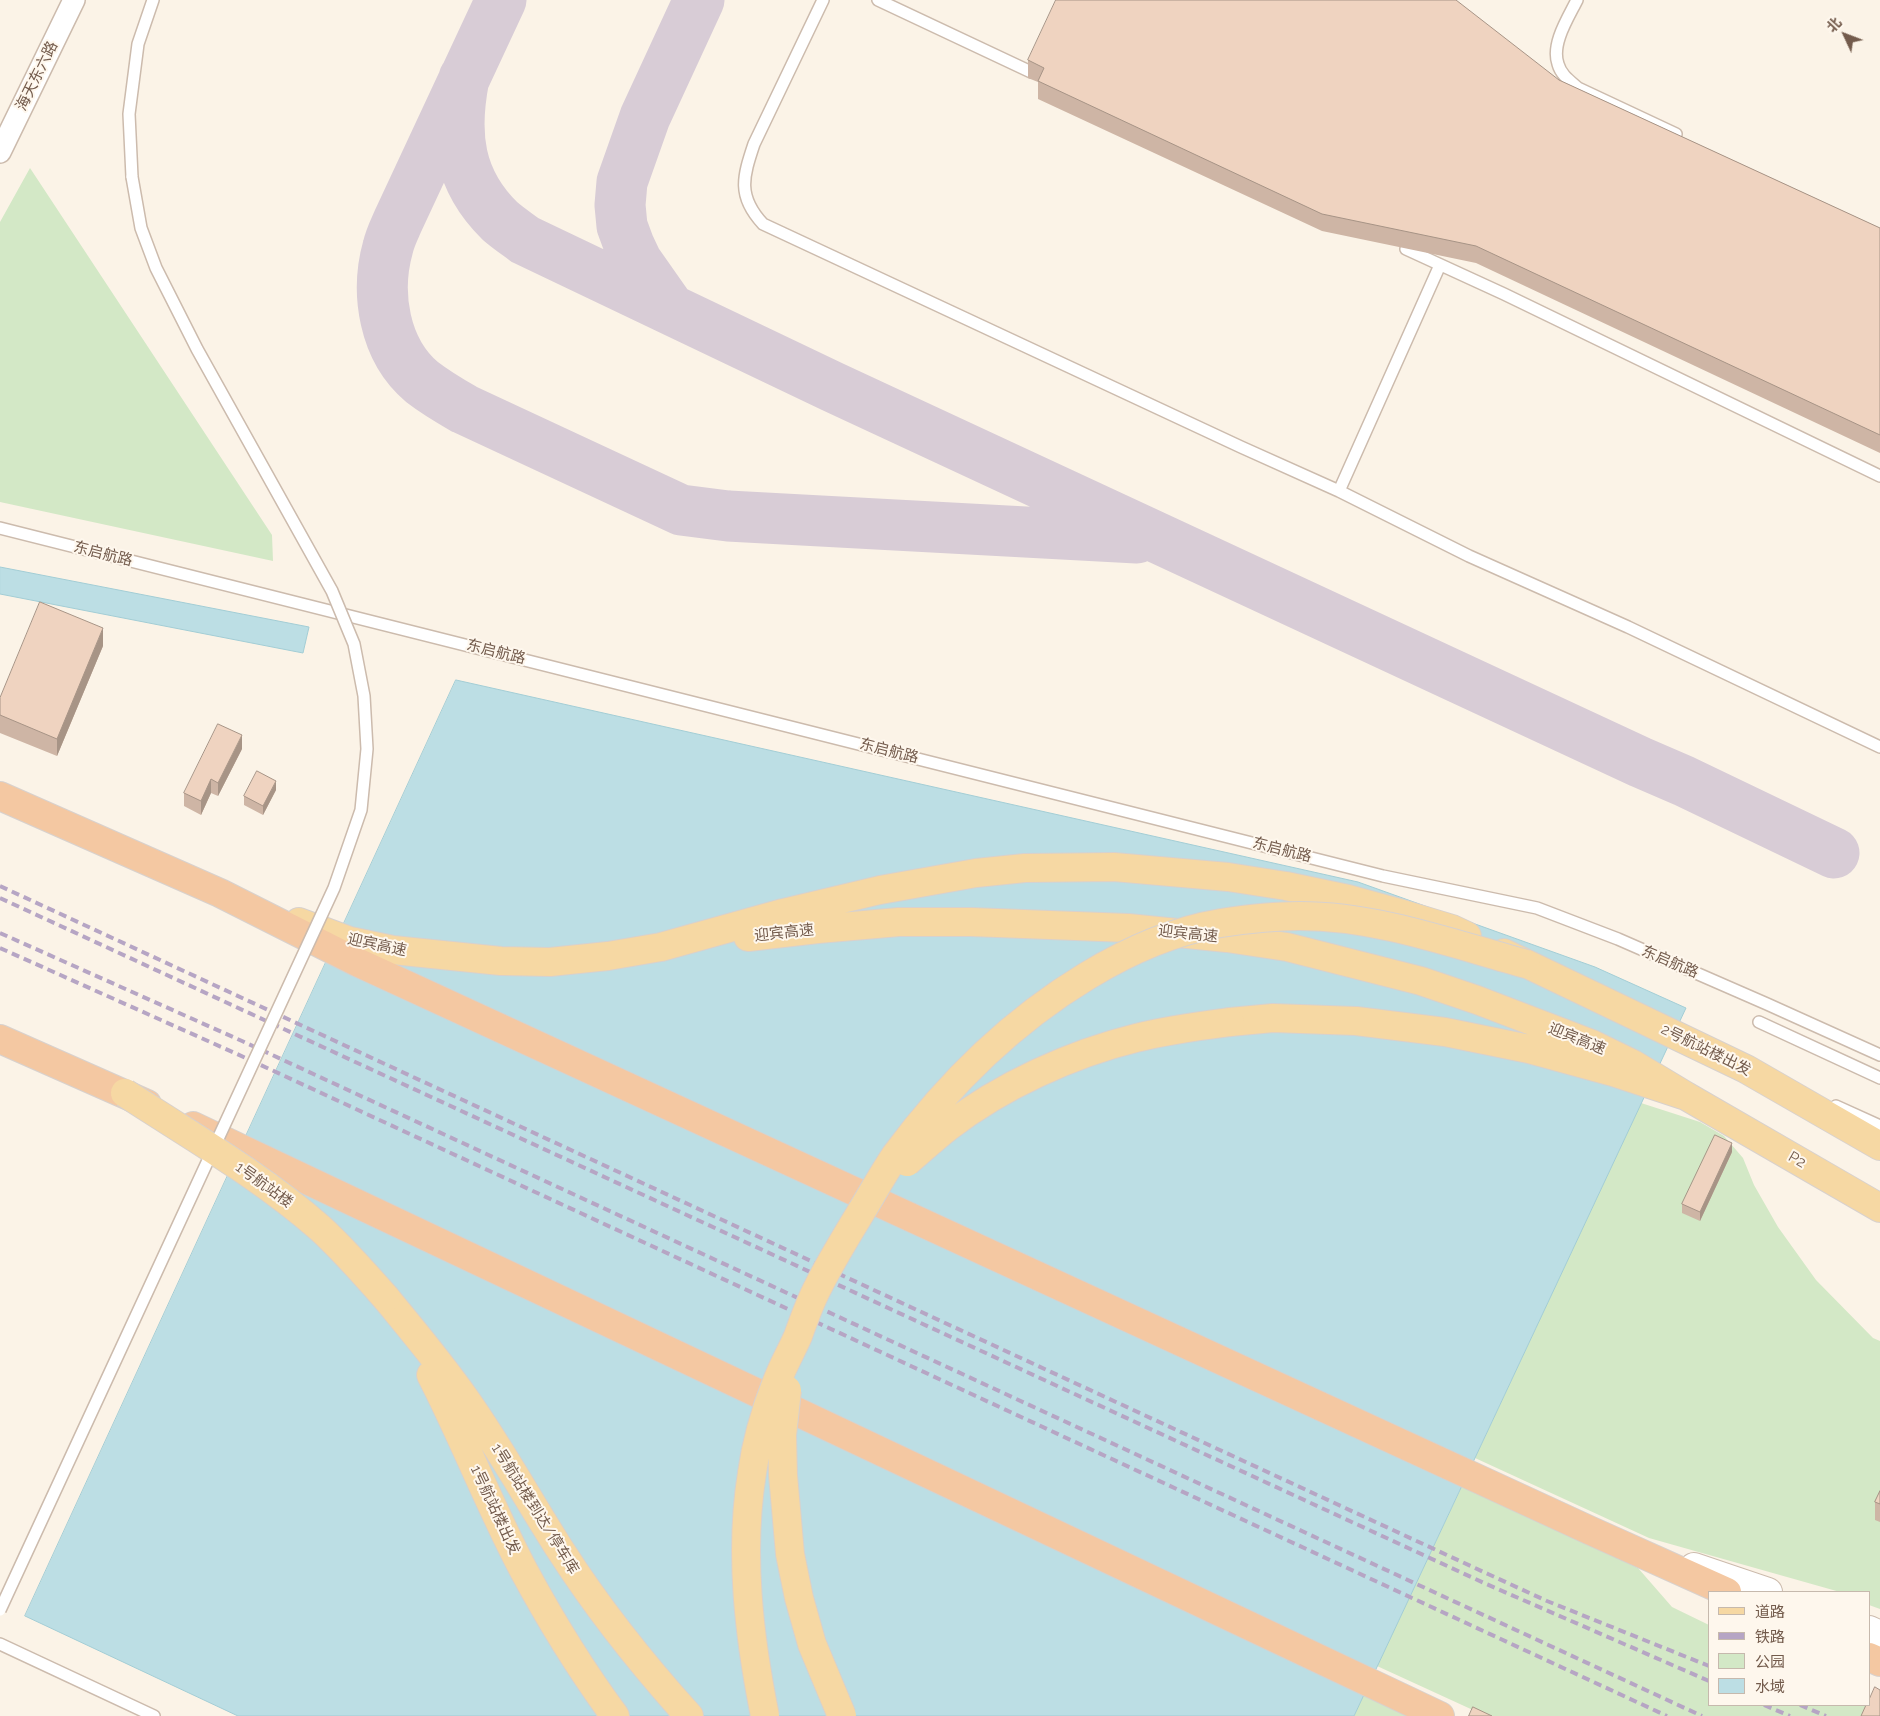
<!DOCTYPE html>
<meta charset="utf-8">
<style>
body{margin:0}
#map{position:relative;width:1880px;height:1716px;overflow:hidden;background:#fbf3e7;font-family:Raleway,"Noto Sans SC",sans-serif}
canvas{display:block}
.legend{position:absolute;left:1708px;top:1591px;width:162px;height:115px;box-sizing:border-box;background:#fef7ed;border:1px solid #c6b9ad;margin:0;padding:6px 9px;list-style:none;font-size:15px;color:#735b4c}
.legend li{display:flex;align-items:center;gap:10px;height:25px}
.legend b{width:25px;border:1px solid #c6b9ad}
.north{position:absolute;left:1820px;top:10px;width:50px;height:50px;-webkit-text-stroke:4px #fef7ed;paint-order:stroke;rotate:313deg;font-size:14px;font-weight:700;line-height:20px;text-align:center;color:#735b4c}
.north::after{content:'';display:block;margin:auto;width:18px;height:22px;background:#735b4c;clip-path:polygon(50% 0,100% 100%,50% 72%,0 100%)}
</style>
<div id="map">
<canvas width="1880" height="1716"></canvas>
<ul class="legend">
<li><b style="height:6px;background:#f6d8a3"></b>道路</li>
<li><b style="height:6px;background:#b6a5c4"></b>铁路</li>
<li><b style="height:14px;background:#d3e8c6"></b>公园</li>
<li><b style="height:14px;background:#bcdee4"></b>水域</li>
</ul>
<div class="north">北</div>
</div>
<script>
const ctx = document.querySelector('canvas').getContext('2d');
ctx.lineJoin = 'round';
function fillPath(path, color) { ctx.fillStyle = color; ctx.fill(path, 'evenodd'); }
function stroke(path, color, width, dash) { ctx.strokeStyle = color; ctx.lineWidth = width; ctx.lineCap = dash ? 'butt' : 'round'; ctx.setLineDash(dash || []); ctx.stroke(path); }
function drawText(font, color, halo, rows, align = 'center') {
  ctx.font = font + ' Raleway,"Noto Sans SC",sans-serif'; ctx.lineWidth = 4; ctx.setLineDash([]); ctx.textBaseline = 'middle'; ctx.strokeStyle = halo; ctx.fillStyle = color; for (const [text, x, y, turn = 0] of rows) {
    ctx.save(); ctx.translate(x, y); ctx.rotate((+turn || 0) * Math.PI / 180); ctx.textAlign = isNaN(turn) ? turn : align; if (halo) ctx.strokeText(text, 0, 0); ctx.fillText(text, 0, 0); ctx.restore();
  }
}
fillPath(new Path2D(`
 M30,168l242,367 1,26 -273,-59v-280z
 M1641,1103l59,19 24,14 19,22 11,27 24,42 38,53 57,58 7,3v268l-11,-4v-13h-29l-191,-54 -174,-80z
 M1463,1484l175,84 34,39 37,18v80h160v11h-383l-109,-50z
 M1364,1693l50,23h-60z`), '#d3e8c6');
const water = new Path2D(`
 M0,567l309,60 -6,26 -303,-59z
 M456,680l902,202 237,85 91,41 -332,708h-1116l-213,-100z`);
fillPath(water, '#bcdee4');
stroke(water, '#a3cdd5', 1);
stroke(new Path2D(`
 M501,0l-103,221c-4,9 -8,17 -10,26 -13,46 -4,103 34,135 13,10 28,19 42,27l217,101 47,6 409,22
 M464,78c-11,56 -6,102 36,143 8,7 17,13 25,19l308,147 807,375 44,19 150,72
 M670,309l-33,-47 -8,-17 -7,-19 -2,-21 2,-23 23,-65 54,-117`), '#d8ccd6', 51);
const service = new Path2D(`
 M823,0l-69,144c-11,33 -17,52 9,80l478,223 98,44 130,65 159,71 252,120
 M878,0l153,72
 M1577,0c-9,18 -26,44 -19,64 3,11 12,17 20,24l98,46
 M132,177l-3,-63 9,-70 15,-44
 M1406,249l98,45 376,182
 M1339,491l101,-226
 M0,528l1383,348 154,32 81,31 149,65 113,51
 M1759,1022l121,56
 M1836,1106l44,20
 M0,1644l154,72`);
const minor = new Path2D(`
 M0,152l74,-152`);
const tertiary = new Path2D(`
 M1694,1567l74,25
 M1869,1630l11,5`);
const primary = new Path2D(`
 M299,922l51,19 43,9 108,11 49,1 58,-6 53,-9 122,-34 97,-23 96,-17 49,-5 89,-1 114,10 58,9 62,13 51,14 53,16 15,7
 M748,937l70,-8 81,-7h72l157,6 99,10 60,9 134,34 56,19 115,44 41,20 53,32
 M1504,953l242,116 134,77
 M1230,1022l43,-4 83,3 89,11 84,17 84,23 73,24 194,112
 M386,1298c27,33 55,66 80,102 34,48 63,101 95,151 38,59 81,113 128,165
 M431,1375c33,64 59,132 93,196 27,50 57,99 91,145`);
const trunk = new Path2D(`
 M0,796l220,97 139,70 1230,567 138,62
 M0,1039l147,65
 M193,1126l1247,590
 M1869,1657l11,5`);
stroke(service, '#ccbbad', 14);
stroke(minor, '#ccbbad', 24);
stroke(tertiary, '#ccbbad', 30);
stroke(primary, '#d8d1cd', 30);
stroke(trunk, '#d8d1cd', 30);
stroke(service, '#fff', 11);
stroke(minor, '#fff', 21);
stroke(tertiary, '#fff', 28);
stroke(primary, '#f6d8a3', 28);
stroke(trunk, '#f4c8a2', 28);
stroke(new Path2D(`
 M0,886l1488,688 59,27 162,65
 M0,898l1484,685 225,98
 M0,933l242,108 1460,675
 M0,948l237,106 1430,662
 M1764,1705l26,11
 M1800,1705l26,11`), '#b6a5c4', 4, [8, 5]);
const serviceBridge = new Path2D(`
 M0,1610l334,-722 27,-78 6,-61 -3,-53 -10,-52 -22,-53 -135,-242 -41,-81 -15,-40 -9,-51`);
const primaryBridge = new Path2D(`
 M125,1093c66,43 136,83 195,135 24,22 45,46 66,70
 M907,1162c14,-12 27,-24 41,-35 53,-41 123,-73 188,-89 31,-8 63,-12 94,-16
 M787,1390l-5,45 1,40 7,79 9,44 13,46 30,72
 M765,1716c-16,-79 -26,-163 -13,-243 4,-30 13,-61 24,-89 6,-17 15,-32 22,-48 6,-17 12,-34 20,-49 13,-26 28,-50 43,-75 11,-18 22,-38 34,-56 53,-72 116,-134 192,-180 41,-25 86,-45 134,-53 26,-4 53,-7 79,-7 77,0 153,28 226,48`);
stroke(serviceBridge, '#ccbbad', 14, []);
stroke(primaryBridge, '#d8d1cd', 30, []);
stroke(serviceBridge, '#fff', 11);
stroke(primaryBridge, '#f6d8a3', 28);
fillPath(new Path2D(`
 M1028,60l531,20 321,148v225l-404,-190 -154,-32 -284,-132v-17l-10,-4z
 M103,646l-46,110 -57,-23v-35z
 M242,749l-24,47 -7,-3 -10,22 -17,-9v-13z
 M276,790l-13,25 -19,-10v-9z
 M1732,1152l-32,69 -18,-8v-9z
 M1880,1491v31l-5,-2v-18z`), '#ceb5a5');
fillPath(new Path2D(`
 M103,628v18l-46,110v-17z
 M242,735v14l-24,47v-13z
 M211,779v14l-10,22v-14z
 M276,781v9l-13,25v-9z
 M1732,1143v9l-32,69v-9z`), '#a79486');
const building = new Path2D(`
 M1056,0h400l103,80 321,148v207l-404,-189 -154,-32 -284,-133 6,-13 -16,-8z
 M40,602l63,26 -46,111 -57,-24v-17z
 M218,724l24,11 -24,48 -7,-4 -10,22 -17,-8z
 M257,771l19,10 -13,25 -19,-10z
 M1715,1135l17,8 -32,69 -18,-8z
 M1880,1491v13l-5,-2z
 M1875,1687l5,3v26h-19l5,-11h3v-5z
 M1473,1707l19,9h-23z`);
fillPath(building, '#efd3c0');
stroke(building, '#a79486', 1);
drawText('15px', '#735b4c', '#fef7ed', [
 ["海天东六路",37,76,-64],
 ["东启航路",103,554,14],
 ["东启航路",496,652,14],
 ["东启航路",889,751,14],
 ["东启航路",1282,850,14],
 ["迎宾高速",784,933,-6],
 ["迎宾高速",1188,934,6],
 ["迎宾高速",377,945,12],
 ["东启航路",1670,962,23],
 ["迎宾高速",1577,1039,22],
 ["2号航站楼出发",1706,1050,26],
 ["P2",1797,1160,30],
 ["1号航站楼",264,1185,36],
 ["1号航站楼到达/停车库",535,1509,58],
 ["1号航站楼出发",495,1510,65]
]);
</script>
